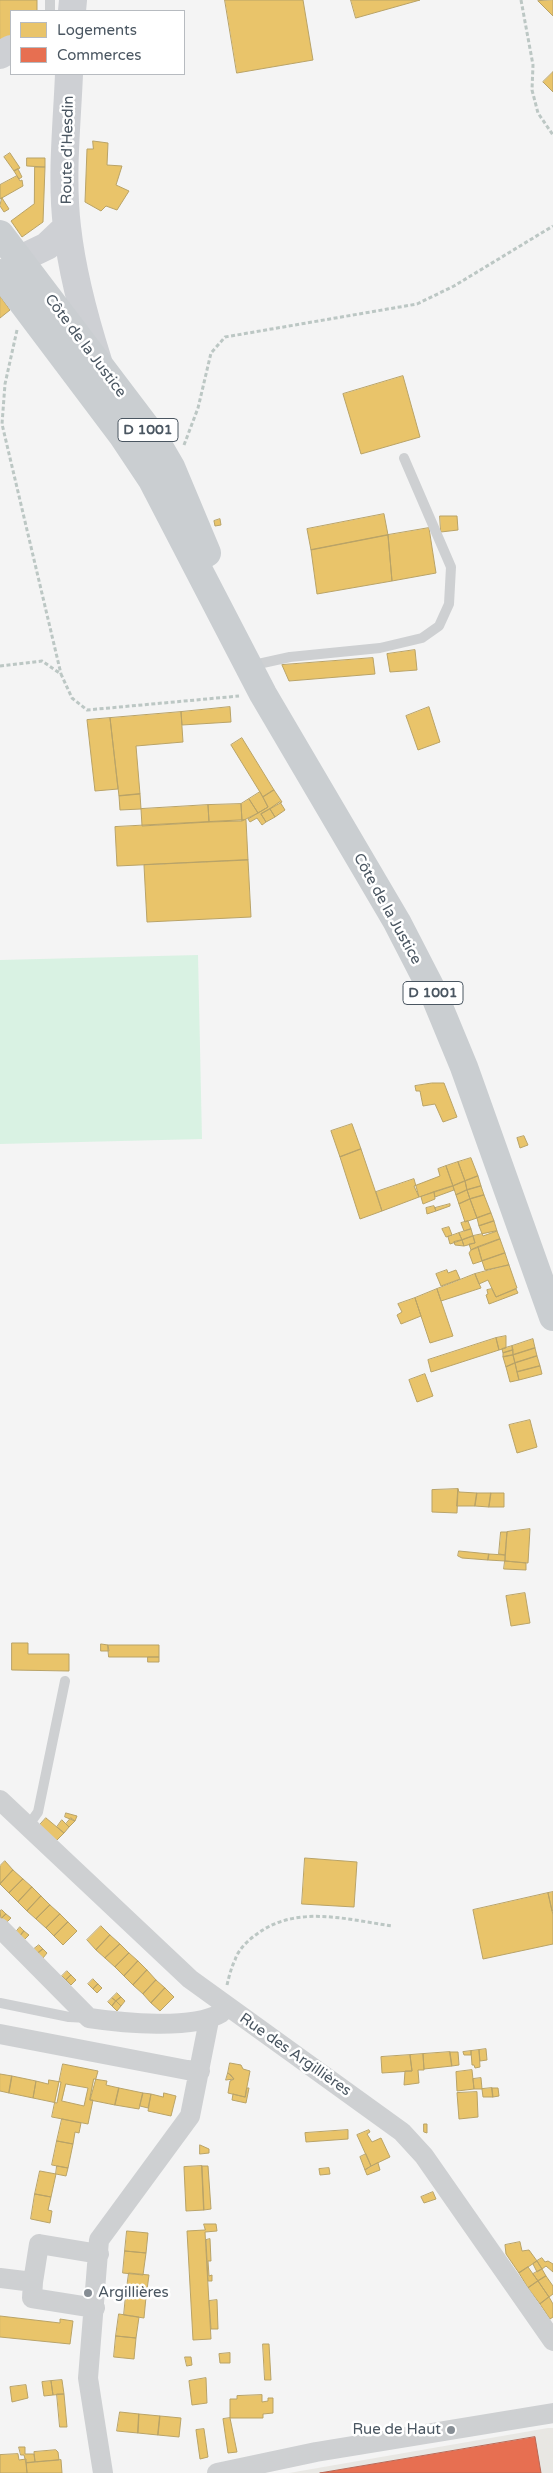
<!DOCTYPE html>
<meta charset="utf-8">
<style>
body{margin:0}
#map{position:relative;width:553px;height:2473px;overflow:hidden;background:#f4f4f4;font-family:"Varela Round",sans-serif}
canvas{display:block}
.legend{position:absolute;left:10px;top:10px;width:175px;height:65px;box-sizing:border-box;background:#fff;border:1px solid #b7bbc0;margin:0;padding:6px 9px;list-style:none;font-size:15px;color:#4a5661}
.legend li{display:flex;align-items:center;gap:10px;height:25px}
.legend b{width:25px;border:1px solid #b7bbc0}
</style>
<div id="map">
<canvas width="553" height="2473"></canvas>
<ul class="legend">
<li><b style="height:14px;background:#e9c46a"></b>Logements</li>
<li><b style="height:14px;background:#e76f51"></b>Commerces</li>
</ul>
</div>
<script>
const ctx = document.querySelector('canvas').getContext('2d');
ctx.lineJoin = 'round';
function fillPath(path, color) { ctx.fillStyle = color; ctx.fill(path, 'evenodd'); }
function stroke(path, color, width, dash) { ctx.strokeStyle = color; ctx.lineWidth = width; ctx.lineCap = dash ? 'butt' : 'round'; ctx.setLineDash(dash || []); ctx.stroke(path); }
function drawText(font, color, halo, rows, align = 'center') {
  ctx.font = font + ' "Varela Round",sans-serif'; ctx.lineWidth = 5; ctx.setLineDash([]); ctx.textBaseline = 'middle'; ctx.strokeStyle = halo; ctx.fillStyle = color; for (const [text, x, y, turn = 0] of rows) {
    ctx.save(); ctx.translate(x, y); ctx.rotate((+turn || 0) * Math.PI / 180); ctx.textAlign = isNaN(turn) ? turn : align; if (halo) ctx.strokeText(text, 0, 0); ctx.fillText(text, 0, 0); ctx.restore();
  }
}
fillPath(new Path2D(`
 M548,2428h5v45h-264z`), '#e8e7e3');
fillPath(new Path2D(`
 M198,955l4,184 -202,5v-184z`), '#d9f2e3');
const homes = new Path2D(`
 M0,0h37v11h-26v28l-11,8z
 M225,0h78l10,60 -76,13z
 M351,0h69l-64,18z
 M553,0v16l-15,-15z
 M553,72v20l-10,-10z
 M93,141l15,2 -1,22 15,1 -6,19 13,6 -12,19 -11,-4 -5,5 -16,-9 2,-53h6z
 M10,153l10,15 -6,3 -10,-14z
 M27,158h18v9l-18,-1z
 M35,167h10l-2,55 -21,15 -11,-16 23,-17z
 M18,169l4,8 -3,2 -5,-8z
 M17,176l3,5 2,-1 1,6 -23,13v-14z
 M2,198l7,11 -5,3 -4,-6z
 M0,296l10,14 -10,8z
 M403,376l17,61 -59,17 -18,-60z
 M384,514l4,21 -77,15 -4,-21z
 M440,516h17l1,14 -17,2z
 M220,519l1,6 -6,1 -1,-5z
 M429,528l7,45 -44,8 -4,-46z
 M388,535l4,46 -75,13 -6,-44z
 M415,650l2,20 -27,2 -3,-18z
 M373,658l2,16 -86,7 -7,-16z
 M230,707l1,15 -49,3 -1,-13z
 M429,707l11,35 -22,8 -12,-34z
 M181,712l2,30 -47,4 4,48 -21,2 -9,-78z
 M110,718l8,71 -23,2 -8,-71z
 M242,738l32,52 -11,7 -32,-52z
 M274,790l8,12 -21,12 5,8 -4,3 -5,-7 -7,4 -2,-3 20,-12 -5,-10z
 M260,792l8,15 -10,6 -9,-14z
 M140,794l1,15 -21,1 -1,-14z
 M249,799l9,14 -16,8 -1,-17z
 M280,802l5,8 -10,7 -5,-8z
 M241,804l1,17 -33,1 -1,-17z
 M208,805l1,17 -67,4 -1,-17z
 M270,809l5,8 -9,5 -5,-8z
 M246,820l2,40 -131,6 -2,-39z
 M248,860l3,57 -104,5 -3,-57z
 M432,1083h12l13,34 -14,5 -8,-18 -12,2 -3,-15h-4l-1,-5z
 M352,1124l9,25 -21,8 -9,-26z
 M524,1136l4,9 -8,3 -3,-10z
 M361,1149l21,62 -22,8 -20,-62z
 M471,1158l7,18 -13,5 -7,-19z
 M458,1162l7,19 -12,5 -7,-20z
 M446,1166l7,20 -34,11 -5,-11 26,-10 -2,-7z
 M478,1176l3,10 -14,4 -2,-9z
 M414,1179l5,18 -37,14 -6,-19z
 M465,1181l2,9 -11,5 -3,-9z
 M453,1186l1,4 -19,7 -1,-5z
 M481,1186l3,9 -14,4 -3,-9z
 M467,1190l3,9 -11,5 -3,-9z
 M434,1192l1,7 -12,5 -2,-7z
 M484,1195l7,18 -14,5 -7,-19z
 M470,1199l7,19 -12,4 -6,-18z
 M450,1204v2l-14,5 -1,-3z
 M434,1206l2,5 -9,3 -1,-6z
 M491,1213l3,8 -15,5 -2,-8z
 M468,1221l3,8 -7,2 -3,-8z
 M494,1221l3,10 -14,5 -4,-10z
 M449,1227l3,8 -6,2 -4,-8z
 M471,1229l2,7 -11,4 -3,-7z
 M497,1231l3,8 -29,11 -2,-6 6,-1 -2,-7z
 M459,1233l3,7 -12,4 -2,-7z
 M473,1236l2,7 -11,3 -2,-6z
 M500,1239l5,14 -23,8 -4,-14z
 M462,1240l2,6 -9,-1 -1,-3z
 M478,1247l4,14 -9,3 -4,-11 2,-3z
 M505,1253l4,12 -24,5 -3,-9z
 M509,1265l8,23 -21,9 -8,-17 -9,4 -4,-10z
 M447,1270l1,3 8,-3 4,9 -19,7 -5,-12z
 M475,1274l6,14 -40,13 -4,-12z
 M437,1289l16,47 -23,7 -15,-45z
 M492,1289l4,8 20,-8 2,4 -29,11 -3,-9 2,-1 -1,-4z
 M415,1298l6,18 -20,8 -4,-9 5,-3 -4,-8z
 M506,1336v12l-7,2 -3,-12z
 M496,1338l3,12 -68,22 -3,-12z
 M533,1339l2,9 -22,7 -1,-9z
 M512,1346l1,4 -10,3 -1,-4z
 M535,1348l2,8 -22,7 -2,-8z
 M513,1350v5l-10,2v-4z
 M513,1355l2,8 -9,4 -3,-10z
 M537,1356l3,10 -23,6 -2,-9z
 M515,1363l4,17 -9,2 -4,-15z
 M540,1366l2,8 -23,6 -2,-8z
 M425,1374l8,22 -16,6 -8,-22z
 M530,1420l7,27 -20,6 -8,-28z
 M458,1489l-1,24 -25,-1v-22z
 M458,1489l1,3 18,1 -2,13h-18z
 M477,1493h14l-2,14 -14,-1z
 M491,1493h13v14h-15z
 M530,1529l-2,34 -23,-2 2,-29z
 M501,1532h6l-2,23 -6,-1z
 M459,1551l30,3 -1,6 -26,-2 -4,-2z
 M489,1554l16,1v6l-17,-1z
 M505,1561l21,2v7l-22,-1z
 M525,1593l5,30 -19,3 -5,-30z
 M12,1643h16v11h41v17l-57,-1z
 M101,1644l7,1 1,6h-8z
 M108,1645h51v12h-50z
 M148,1657h11v5h-11z
 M66,1813l11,3 -2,5 -10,-4z
 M46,1818l18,15 -8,8 -18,-14z
 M71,1818l4,3 -6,6 -3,-3z
 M62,1820l7,7 -5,6 -7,-6z
 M305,1858l52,4 -3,45 -52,-3z
 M5,1861l8,9 -13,14v-18z
 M13,1870l10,9 -14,14 -9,-9z
 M23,1879l9,8 -14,15 -9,-9z
 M32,1887l9,9 -14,15 -9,-9z
 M553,1892v19h-1l-4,-18z
 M548,1893l5,22v29l-70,15 -10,-49z
 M41,1896l9,9 -14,14 -9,-8z
 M50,1905l10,9 -14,14 -10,-9z
 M2,1910l4,4 -5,5 -1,-8z
 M6,1914l5,4 -5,5 -5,-4z
 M60,1914l8,8 -14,14 -8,-8z
 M68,1922l9,9 -14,14 -9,-9z
 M101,1926l9,9 -14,15 -9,-10z
 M20,1927l4,4 -4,5 -4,-4z
 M24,1931l5,4 -5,5 -4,-4z
 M110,1935l10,9 -15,14 -9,-8z
 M120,1944l9,9 -14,14 -10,-9z
 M39,1945l4,4 -5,4 -4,-4z
 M43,1949l4,4 -4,5 -5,-5z
 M129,1953l9,8 -14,15 -9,-9z
 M138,1961l9,9 -14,15 -9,-9z
 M147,1970l9,10 -13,14 -10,-9z
 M67,1971l4,4 -5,5 -4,-4z
 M71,1975l5,5 -5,5 -5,-5z
 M93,1979l5,5 -5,5 -5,-5z
 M156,1980l9,8 -14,15 -8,-9z
 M98,1984l4,4 -5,5 -4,-4z
 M165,1988l9,9 -14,14 -9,-8z
 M117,1993l4,4 -5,4 -4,-3z
 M121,1997l4,4 -4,5 -5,-5z
 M112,1998l4,3 -4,5 -4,-4z
 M116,2001l5,5 -4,5 -5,-5z
 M486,2049l1,11 -7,1 -1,-11z
 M479,2050l1,17 -5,1 -1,-3h-2l-1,-14z
 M471,2051v4h-7l-1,-3z
 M450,2052h8l1,13 -7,1z
 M450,2052l2,14 -28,3 -1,-15z
 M423,2054l1,16h-6l1,13 -15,2 1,-14h7l-2,-16z
 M410,2055l2,16 -30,2 -1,-16z
 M230,2063l11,2 2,4 7,2 -5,26 -17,-4 2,-12 4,-2 -6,-6z
 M63,2064l35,7 -8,29h3l-5,24 -36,-7zM66,2084l22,4 -4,18 -22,-5z
 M472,2070l2,19 -17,2 -1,-19z
 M228,2073l3,2 3,4 -8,1z
 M0,2074l12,2 -3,17 -9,-2z
 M12,2076l24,5 -3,17 -24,-5z
 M481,2078l1,11h-8l-1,-10z
 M94,2079l13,2 -1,4 13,3 -4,17 -25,-5z
 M49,2080l12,2 -4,21 -24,-5 3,-17 12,3z
 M119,2088l24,5 -4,16 -24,-4z
 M247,2088h2l-3,15 -14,-3 1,-6 12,3z
 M492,2088h6l1,8 -6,1z
 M492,2088l1,9h-10l-1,-8z
 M477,2092l1,25 -19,2 -2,-26z
 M143,2093l8,1 -3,14 -8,-2z
 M164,2093l12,3 -5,20 -23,-5 3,-17 12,3z
 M62,2119l19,4 -2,10 -4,-1 -2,12 -16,-3z
 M424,2124h3v9l-3,-1z
 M348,2130v9l-42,3 -1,-9z
 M369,2130l1,2 -3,2 5,8 9,-4 9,19 -19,9 -14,-31z
 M57,2141l16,3 -5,24 -16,-3z
 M200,2145l9,4v4l-9,1z
 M366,2154l5,12 -6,4 -5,-13z
 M378,2163l2,7 -13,5 -2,-5z
 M57,2166l11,2 -2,8 -10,-2z
 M202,2166h6l3,43 -7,1z
 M202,2166l2,44 -18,1 -2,-44z
 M329,2168l1,6 -10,1 -1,-6z
 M40,2171l16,3 -5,23 -16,-3z
 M433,2192l3,7 -12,4 -3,-6z
 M35,2194l16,3 -3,13 4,1 -2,12 -19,-4z
 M204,2224h12l1,7 -12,1 6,107 -18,1 -6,-109 18,-1z
 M127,2231l21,2 -2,20 -21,-2z
 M210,2239l1,22h-3l1,15 3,-1v6h-4l-2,-41z
 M520,2242l2,9 7,-1 8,11 -18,12 -13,-19 -1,-9z
 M125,2251l21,2 -3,22 -20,-2z
 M542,2258l3,4 3,-1 5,3v8l-7,-6 -4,3 -5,-8z
 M537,2261l5,8 -5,3 -4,-8z
 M528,2267l10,14 -10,7 -9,-15z
 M542,2269l4,7 -8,5 -5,-7z
 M129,2273l20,2 -3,22 -20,-2z
 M546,2276l7,10v8l-4,3 -11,-16z
 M538,2281l11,16 -9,7 -12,-16z
 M126,2295l20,2 -2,21 -20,-3z
 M549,2297l4,7v13l-3,2 -10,-15z
 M217,2300l1,29h-7l-2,-28z
 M119,2314l20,3 -3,21 -20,-2z
 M0,2316l60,7v-4l13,2 -3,23 -70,-7z
 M116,2336l20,2 -2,21 -20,-2z
 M263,2344h6l2,36h-6z
 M230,2353v10h-10l-1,-9z
 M185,2357h6l1,8 -5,1z
 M206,2378l1,25 -15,2 -3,-24z
 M62,2380l2,14 -11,1 -2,-14z
 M51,2381l2,14 -9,1 -2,-14z
 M26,2385l2,13 -16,4 -2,-15z
 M57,2394h7l3,33h-7z
 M262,2395v7l6,-1v-3h5v15l-10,1v4h-33v-19h7v-3z
 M120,2412l19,2 -1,19 -21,-2z
 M139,2414l21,2 -2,19 -20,-2z
 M160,2416l21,2 -2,19 -21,-2z
 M230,2418l7,34 -9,1 -5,-34z
 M204,2429l4,28 -8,2 -4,-29z
 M19,2447h6v7h9l1,8 -9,1 -2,-8h-3z
 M56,2450l2,2 1,8 -24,2 -1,-10z
 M18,2454l1,6 7,-1 1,14h-27v-18z
 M61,2460l1,13h-35l-1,-10z`);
fillPath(homes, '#e9c46a');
stroke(homes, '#b9a367', 1);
const shops = new Path2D(`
 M535,2437l6,36h-221z`);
fillPath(shops, '#e76f51');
stroke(shops, '#b86856', 1);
stroke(new Path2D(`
 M521,0l12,65 -1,25 6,23 15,22
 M17,330l-12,54 -3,40 59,250
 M184,445l14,-37 13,-55 14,-16 192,-33 37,-18 99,-60
 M0,666l42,-5 19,13 11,24 15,12 152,-14
 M227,1985c2,-8 4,-17 8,-25 3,-10 13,-20 22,-26 40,-30 91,-14 136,-8`), '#bcc7c4', 3, [4, 2.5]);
stroke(new Path2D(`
 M50,0v11
 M249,666l41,-9 90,-9 42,-10 17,-12 10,-22 2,-37 -47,-109
 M28,1826l10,-14 27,-131
 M0,2003l69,14 19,1`), '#ced0d2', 10);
stroke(new Path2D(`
 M0,1800l190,179 212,153 22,24 129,185
 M0,1928l89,90c33,5 104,12 132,-5
 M0,2034l187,36 13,1
 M0,2278l33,4 -1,16 63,10
 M33,2282l6,-38 60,10
 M103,2473l-15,-95 11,-138 91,-124 19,-96
 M217,2473l99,-21 237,-39`), '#ced0d2', 20);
stroke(new Path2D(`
 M72,11l1,-11
 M0,55l11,-6
 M69,74c-2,50 -8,102 -2,153 5,46 17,90 31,134
 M20,259l27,-13 20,-19`), '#ced0d4', 28);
stroke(new Path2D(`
 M0,234l153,202 18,31 36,86
 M0,273l122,162 30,45 111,214 134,228 36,70 31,75 89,250`), '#caced1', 28);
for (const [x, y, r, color] of [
 [88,2293,5,"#868d94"],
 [451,2430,5,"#868d94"]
]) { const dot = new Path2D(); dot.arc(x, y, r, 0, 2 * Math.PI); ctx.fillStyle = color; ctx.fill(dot); stroke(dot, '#fff', 2); }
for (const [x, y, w] of [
 [148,430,60],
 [433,993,60]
]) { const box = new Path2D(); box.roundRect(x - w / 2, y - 11.5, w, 23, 4); ctx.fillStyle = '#fff'; ctx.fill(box); stroke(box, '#4a5661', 1); }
drawText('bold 14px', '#4a5661', null, [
 ["D 1001",148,430],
 ["D 1001",433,993]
]);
drawText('15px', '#4a5661', '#fff', [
 ["Route d'Hesdin",68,150,-89],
 ["Côte de la Justice",85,346,53],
 ["Côte de la Justice",387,909,61],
 ["Rue des Argillières",295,2055,35]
]);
drawText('15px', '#4a5661', '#fff', [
 ["Argillières",98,2293],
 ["Rue de Haut",441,2430,"right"]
], 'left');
</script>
